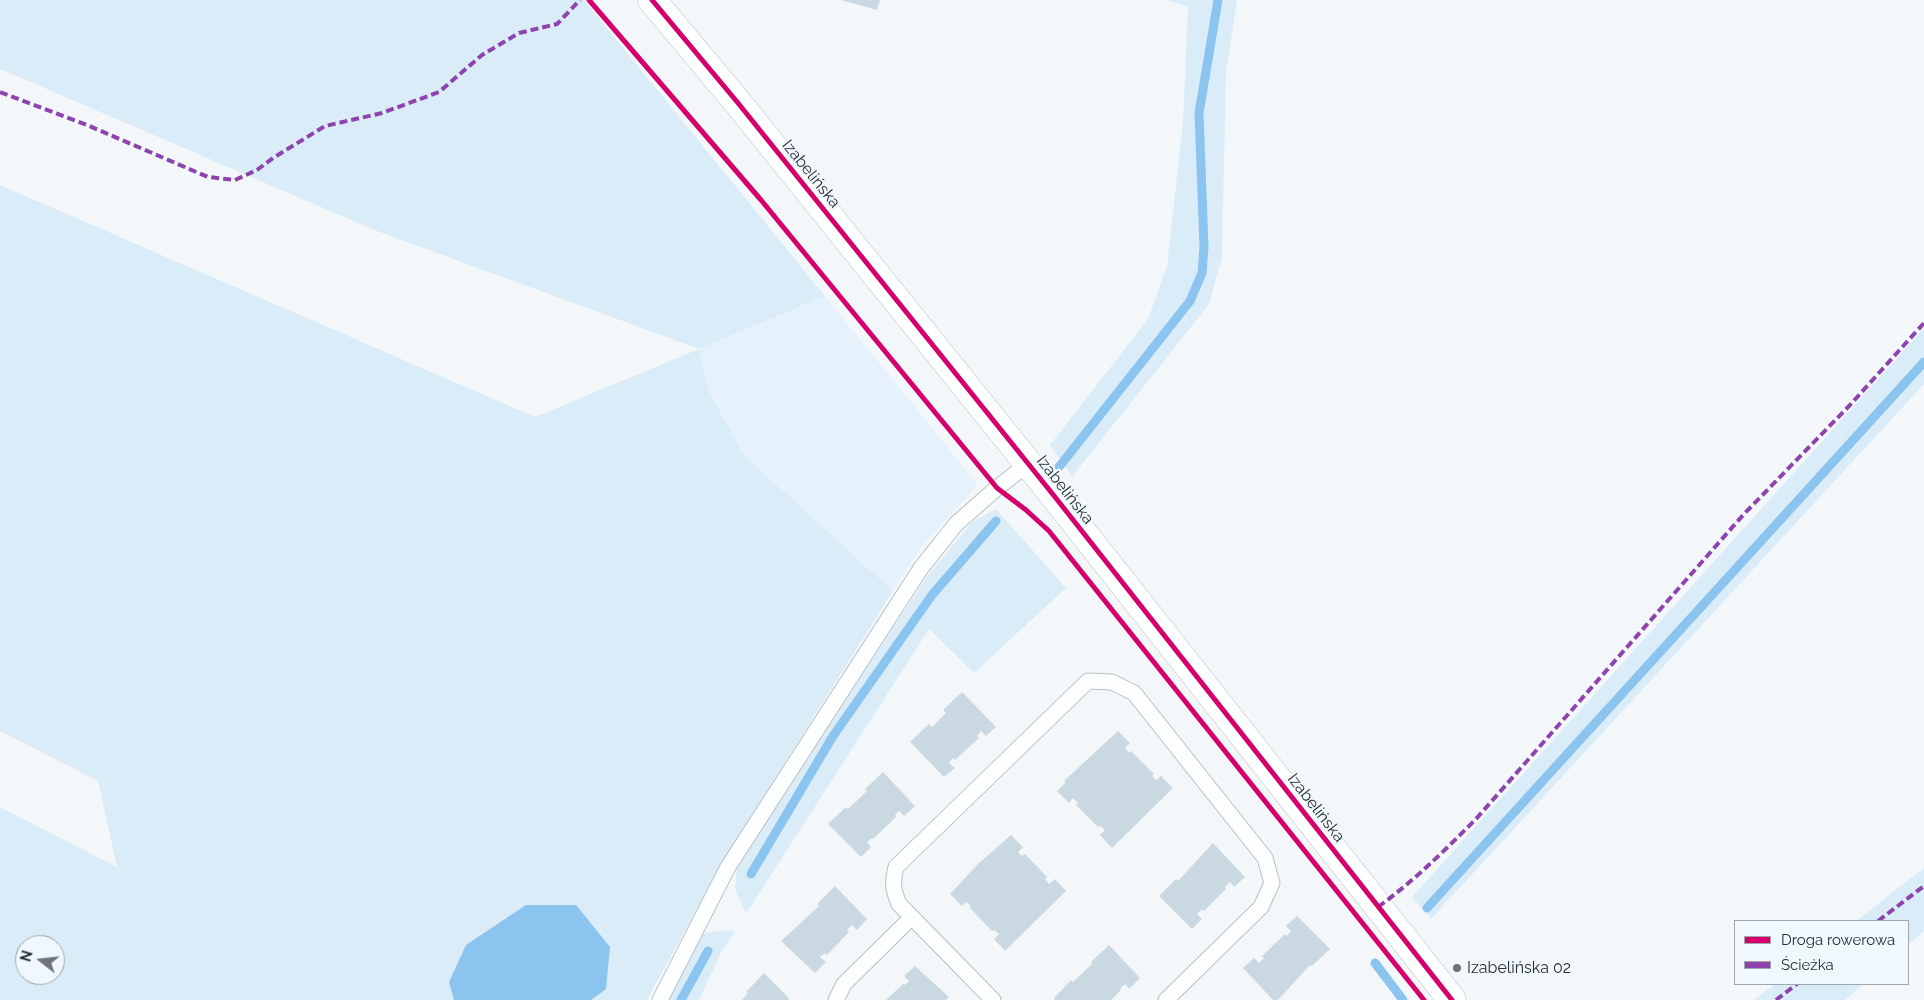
<!DOCTYPE html>
<meta charset="utf-8">
<style>
body{margin:0}
#map{position:relative;width:1924px;height:1000px;overflow:hidden;background:#f3f7fa;font-family:Raleway,sans-serif}
canvas{display:block}
.legend{position:absolute;left:1734px;top:920px;width:175px;height:65px;box-sizing:border-box;background:#f0f7fd;border:1px solid #a0a7ac;margin:0;padding:6px 9px;list-style:none;font-size:15px;color:#272e33}
.legend li{display:flex;align-items:center;gap:10px;height:25px}
.legend b{width:25px;border:1px solid #a0a7ac}
.north{position:absolute;left:15px;top:935px;width:50px;height:50px;box-sizing:border-box;background:#f0f7fd;border:1px solid #a0a7ac;border-radius:50%;rotate:286deg;font-size:14px;font-weight:700;line-height:20px;text-align:center;color:#272e33}
.north::after{content:'';display:block;margin:auto;width:18px;height:22px;background:#6e7479;clip-path:polygon(50% 0,100% 100%,50% 72%,0 100%)}
</style>
<div id="map">
<canvas width="1924" height="1000"></canvas>
<ul class="legend">
<li><b style="height:6px;background:#d6006c"></b>Droga rowerowa</li>
<li><b style="height:6px;background:#8e44ad"></b>Ścieżka</li>
</ul>
<div class="north">N</div>
</div>
<script>
const ctx = document.querySelector('canvas').getContext('2d');
ctx.lineJoin = 'round';
function fillPath(path, color) { ctx.fillStyle = color; ctx.fill(path, 'evenodd'); }
function stroke(path, color, width, dash) { ctx.strokeStyle = color; ctx.lineWidth = width; ctx.lineCap = dash ? 'butt' : 'round'; ctx.setLineDash(dash || []); ctx.stroke(path); }
function drawText(font, color, halo, rows, align = 'center') {
  ctx.font = font + ' Raleway,sans-serif'; ctx.lineWidth = 4.5; ctx.setLineDash([]); ctx.textBaseline = 'middle'; ctx.strokeStyle = halo; ctx.fillStyle = color; for (const [text, x, y, turn = 0] of rows) {
    ctx.save(); ctx.translate(x, y); ctx.rotate((+turn || 0) * Math.PI / 180); ctx.textAlign = isNaN(turn) ? turn : align; if (halo) ctx.strokeText(text, 0, 0); ctx.fillText(text, 0, 0); ctx.restore();
  }
}
fillPath(new Path2D(`
 M825,296l153,189 -58,63 -27,43 -148,-135 -36,-63 -10,-44z`), '#e5f2fc');
fillPath(new Path2D(`
 M0,0h584l241,296 -126,53 10,43 36,64 148,135 -169,268 -77,141h-647v-193l117,60 -19,-86 -98,-50v-546l535,232 164,-68 -322,-118 -377,-162zM25,945h30v30h-30z
 M1167,0h70l-11,72 -4,185 -13,47 -137,173 -22,-32 98,-126 19,-53 16,-144 5,-115z
 M1924,328v56l-493,535 -19,-22z
 M996,509l70,79 -92,85 -45,-44 -183,285 -11,-24 2,-25 189,-287 46,-56z
 M1924,868v63l-16,14v-24h-52z
 M725,930l10,1 -13,20 -23,49h-33l32,-58 6,-9z
 M1775,984h88l-18,16h-91z`), '#dbecf9');
fillPath(new Path2D(`
 M526,905h50l34,42 -4,42 -15,11h-137l-5,-18 17,-37z`), '#8bc4ee');
stroke(new Path2D(`
 M1059,467l131,-166 12,-28 2,-26 -5,-134 19,-113
 M751,874l82,-138 99,-141 64,-74
 M1427,908l497,-546
 M1375,963l28,37
 M681,1000l27,-49`), '#8bc4ee', 9);
fillPath(new Path2D(`
 M841,0h39l-3,10z
 M962,692l34,35 -10,9 -5,-5 -4,5 2,2 -24,22 -2,-2 -4,5 6,5 -11,9 -34,-35 19,-18 3,3 14,-14 -3,-3z
 M1118,731l12,12 -5,5 4,5 2,-2 23,23 -2,2 4,4 5,-4 12,12 -61,60 -12,-13 5,-5 -5,-4 -2,1 -22,-22 2,-2 -5,-5 -4,5 -12,-12 9,-9 -2,-1z
 M883,772l32,34 -11,10 -5,-5 -4,4 1,2 -23,22 -1,-1 -5,4 4,5 -10,10 -33,-33 18,-17 2,2 19,-18 -2,-2z
 M1011,835l12,12 -5,5 4,4 3,-2 22,23 -2,2 4,5 6,-5 11,12 -61,60 -11,-12 5,-5 -5,-4 -2,1 -22,-23 1,-2 -5,-4 -4,4 -12,-12 29,-31z
 M1213,843l32,34 -11,10 -4,-5 -5,5 1,2 -22,22 -2,-2 -5,5 5,5 -10,10 -33,-33 17,-17 2,2z
 M835,886l32,33 -10,11 -5,-5 -5,5 2,2 -22,23 -2,-2 -5,4 6,5 -11,11 -34,-32 38,-35 -2,-2z
 M1297,916l33,33 -18,17 -2,-1 -32,35h-5l-30,-32 11,-10 5,5 5,-5 -2,-2 23,-22 2,2 4,-5 -5,-5z
 M1109,945l31,33 -11,11 -4,-5 -5,5 1,1 -10,10h-56l-1,-2 17,-18 2,2 19,-18 -1,-2z
 M915,966l34,31 -3,3h-60l17,-16 2,1 4,-4 -5,-5z
 M764,973l23,23 2,4h-47l6,-7 -2,-1z`), '#cad8e2');
const lane = new Path2D(`
 M660,1000l68,-133 193,-299 35,-44 41,-36 32,-25
 M836,1000l8,-16 68,-67
 M993,1000l-94,-96c-6,-14 -7,-22 -3,-37l192,-186 24,1 22,11 131,165 7,25 -11,24 -95,93`);
const secondary = new Path2D(`
 M652,0l86,103 317,394 397,503`);
stroke(lane, '#babfc3', 17);
stroke(secondary, '#babfc3', 29);
stroke(lane, '#fdfefe', 15);
stroke(secondary, '#fdfefe', 28);
stroke(new Path2D(`
 M0,92l87,33 121,52 27,3 22,-10 16,-12 52,-32 57,-13 57,-21 43,-37 37,-22 38,-9 23,-24
 M1378,907c36,-26 67,-57 98,-88l268,-305 106,-109 74,-82
 M1878,921l46,-35
 M1776,1000l21,-16`), '#8e44ad', 4, [8, 4]);
stroke(new Path2D(`
 M589,0l172,200 236,288 29,22 23,21 375,469
 M652,0l86,103 317,394 397,503`), '#d6006c', 5);
for (const [x, y, r, color] of [
 [1457,968,5,"#6e7479"]
]) { const dot = new Path2D(); dot.arc(x, y, r, 0, 2 * Math.PI); ctx.fillStyle = color; ctx.fill(dot); stroke(dot, '#f0f7fd', 2); }
drawText('16px', '#272e33', '#f0f7fd', [
 ["Izabelińska",811,174,51],
 ["Izabelińska",1065,490,52],
 ["Izabelińska",1316,808,52]
]);
drawText('16px', '#272e33', '#f0f7fd', [
 ["Izabelińska 02",1467,968]
], 'left');
</script>
